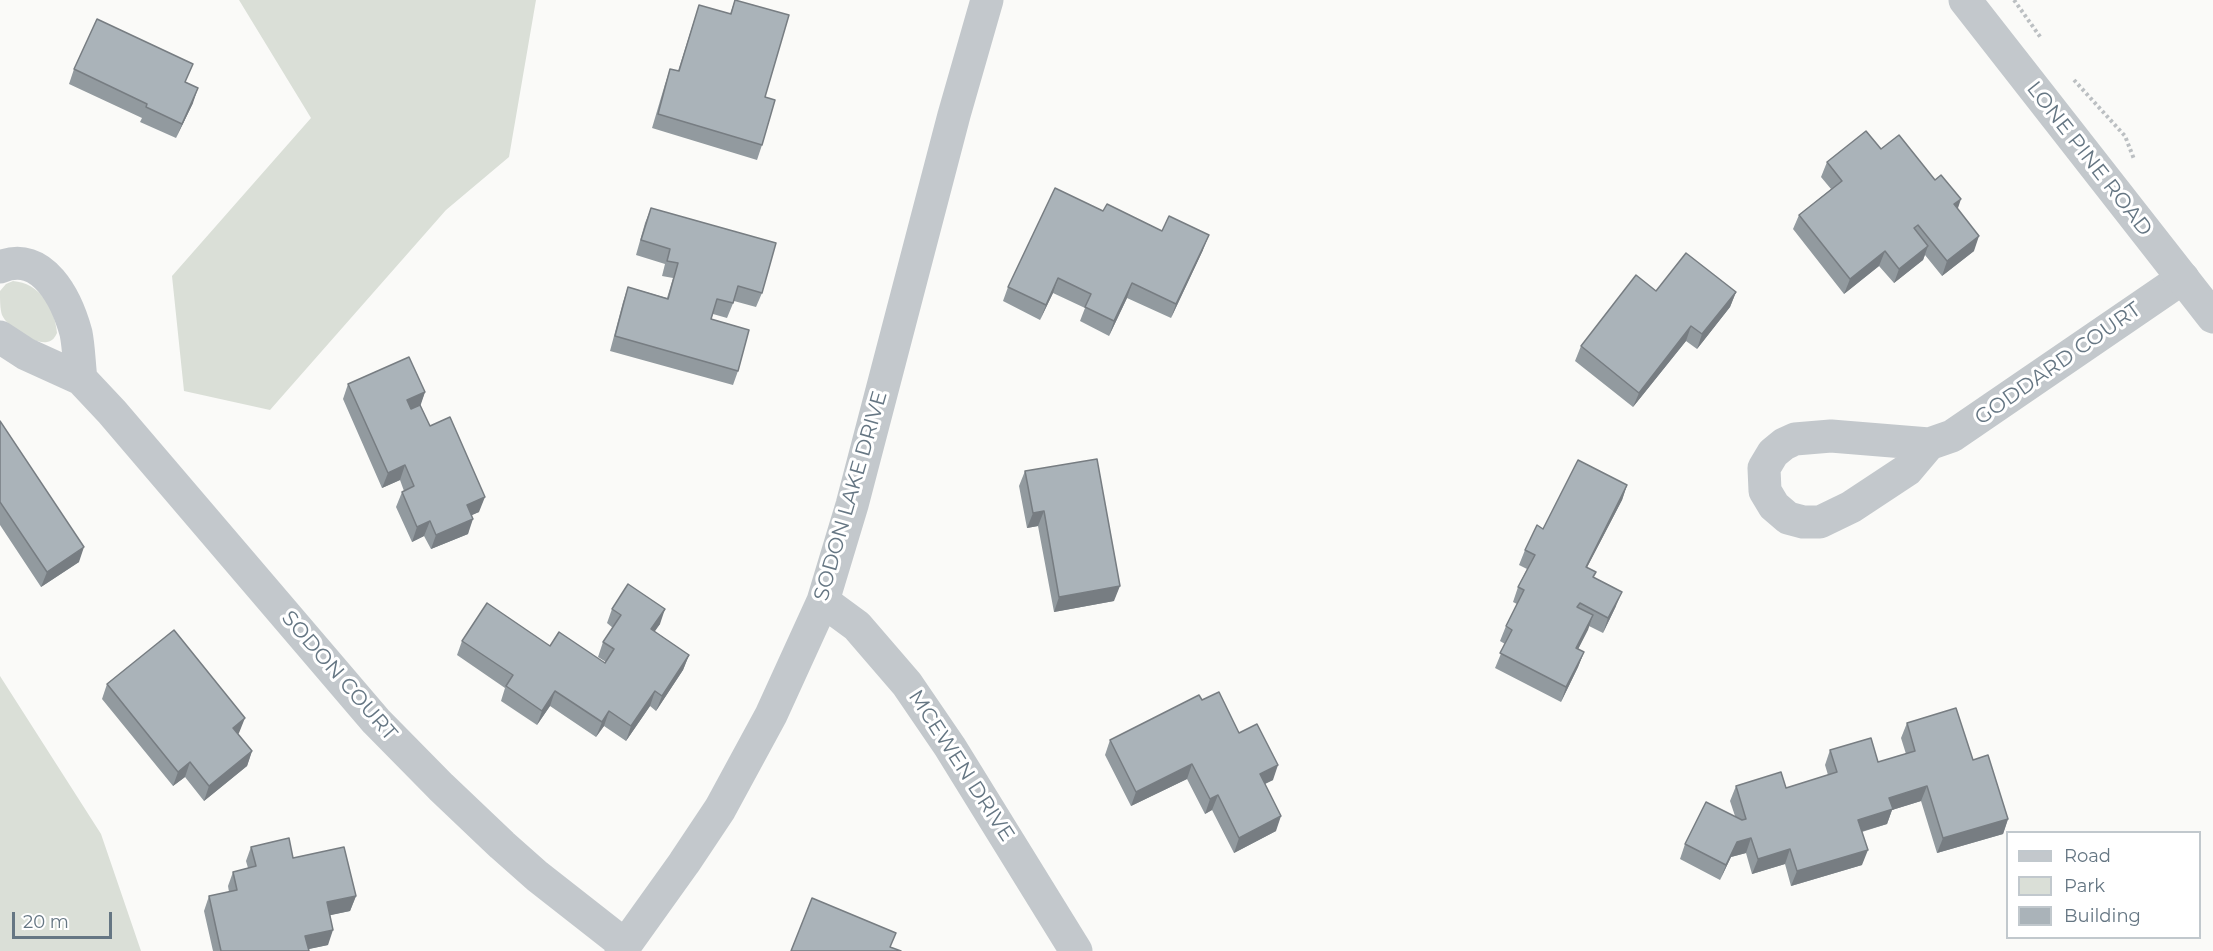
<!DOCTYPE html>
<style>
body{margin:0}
#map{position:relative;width:2213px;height:951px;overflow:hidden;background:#fafaf8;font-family:Montserrat,sans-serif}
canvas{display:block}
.legend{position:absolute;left:2006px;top:831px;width:195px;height:108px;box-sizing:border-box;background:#fff;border:2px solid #c1c8cd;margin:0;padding:8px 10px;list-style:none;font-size:18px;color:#657683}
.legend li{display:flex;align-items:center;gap:12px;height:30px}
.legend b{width:30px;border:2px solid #c1c8cd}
.scale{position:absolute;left:12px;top:912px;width:100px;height:27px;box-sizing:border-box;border:3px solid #657683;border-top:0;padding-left:8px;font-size:18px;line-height:21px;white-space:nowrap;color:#657683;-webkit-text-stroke:4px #fff;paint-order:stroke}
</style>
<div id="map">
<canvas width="2213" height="951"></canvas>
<ul class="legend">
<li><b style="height:8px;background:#c3c8cc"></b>Road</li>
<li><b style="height:16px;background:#dadfd7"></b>Park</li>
<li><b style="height:16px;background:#aab3b9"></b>Building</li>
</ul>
<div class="scale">20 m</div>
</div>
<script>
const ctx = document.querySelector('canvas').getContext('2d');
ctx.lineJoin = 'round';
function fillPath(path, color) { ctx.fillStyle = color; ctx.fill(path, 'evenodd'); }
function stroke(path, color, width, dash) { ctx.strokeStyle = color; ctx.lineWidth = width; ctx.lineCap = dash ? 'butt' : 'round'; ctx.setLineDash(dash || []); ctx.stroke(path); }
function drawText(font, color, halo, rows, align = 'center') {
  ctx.font = font + ' Montserrat,sans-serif'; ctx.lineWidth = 6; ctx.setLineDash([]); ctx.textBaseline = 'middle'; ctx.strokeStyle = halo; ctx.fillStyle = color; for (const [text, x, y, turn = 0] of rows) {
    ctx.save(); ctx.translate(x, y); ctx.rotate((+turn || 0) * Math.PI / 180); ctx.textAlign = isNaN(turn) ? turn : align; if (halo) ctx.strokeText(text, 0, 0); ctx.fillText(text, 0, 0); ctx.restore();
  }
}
fillPath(new Path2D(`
 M239,0h297l-27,157 -63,53 -176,200 -86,-19 -12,-115 139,-158z
 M13,281c26,2 42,26 44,52 -2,4 -4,8 -10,9 -14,2 -39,-14 -45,-27 -2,-6 -2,-16 -2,-24l6,-7z
 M0,676l101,158 40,117h-141z`), '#dadfd7');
stroke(new Path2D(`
 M2014,0l27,38
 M2074,80l51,56 9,23`), '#bbbfc2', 4, [3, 3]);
stroke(new Path2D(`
 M0,267c43,-18 67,33 76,66 3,15 3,31 5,46
 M0,337l26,17 55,25 31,33 264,309 65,66 61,58 35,31 88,69
 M1929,444l-22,26 -56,37 -31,15h-17l-15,-4 -14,-12 -9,-15 -1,-23 9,-15 11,-9 11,-5 36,-3 98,8 23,-8 231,-158
 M823,601l34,25 50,58 43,63 126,204
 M621,951l63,-88 36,-54 51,-94 52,-114 29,-96 102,-390 33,-115`), '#c3c8cc', 33);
stroke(new Path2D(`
 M1965,0l248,317`), '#c3c8cc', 33);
fillPath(new Path2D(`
 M735,0l30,97 -3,48 -5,15 -105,-32 13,-44 5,-15 8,2 21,-66 31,9z
 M74,69l112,14 7,20 -17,35 -36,-16 2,-4 -73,-34z
 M1881,149l77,60 16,42 -32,25 -17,-21 -2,5 -29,23 -15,-17 -35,28 -51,-65 6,-14 32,-26 -10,-12 6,-15z
 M651,208l111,85 -6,14 -22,-6 -7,17 -14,-4 -2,5 27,52 -5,14 -123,-34 13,-49 5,-15 39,11 6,-20 -11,-2 3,-12 -29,-9 9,-32z
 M1103,211l100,39 -32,68 -44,-20 -18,38 -29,-15 5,-13 -32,-15 -13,27 -37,-19 5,-14z
 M1656,291l80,1 -6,15 -33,42 -11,-8 -53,66 -58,-46 6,-15z
 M348,384l77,8 -5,13 10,21 49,86 -8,3 -3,19 -37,15 -7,-13 -12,6 -16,-35 6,-15 2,-1 -4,-11 -18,8 -39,-89z
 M0,421l79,141 -38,25 -41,-62z
 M1025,471l89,130 -60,11 -16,-86 -11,2 -8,-42z
 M1627,485l-5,15 -35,67 6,10 23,29 -13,27 -14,-7 -11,23 6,3 -6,15 -17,35 -66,-34 10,-24 -5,-3 6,-15 11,-22 -4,-2 5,-15 9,-18 -8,-4 6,-15 18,-21z
 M612,609l48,15 -6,7 35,24 -6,15 -27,41 -6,-5 -24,35 -22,-15 -8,11 -46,-31 -13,19 -36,-24 4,-13 -48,-33 5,-14 88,5 55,17 1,-1 -8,-5 5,-15 10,-14 -6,-5z
 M107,684l132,49 -1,1 14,17 -5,15 -43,35 -19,-24 -12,9 -71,-87z
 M1202,700l37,33 34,47 -8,4 11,47 -42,22 -22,-43 -7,4 -18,-35 -56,27 -26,-51 5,-15z
 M1907,723l66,37 35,59 -5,15 -66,19 -16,-52 -29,9 -5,14 -25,8v33l-71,21 -6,-22 -33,10 -6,-21 -15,4 -11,23 -40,-21 5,-15 50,-28 -5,-15 6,-15 50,2 42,-13 -3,-10 5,-15 48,12 28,-8 -5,-16z
 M251,847l42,11 63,38 -6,15 -20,4 -2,30 -20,4 1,2h-96l-9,-40 5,-15 20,-4 -1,-6 5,-14 15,-4 -2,-7z`), '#929a9f');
fillPath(new Path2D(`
 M198,88l-5,15 -17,35 6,-14z
 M1961,199l-5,15 -2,-10z
 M1209,235l-6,15 -32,68 5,-14z
 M1979,236l-5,15 -32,25 5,-15z
 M1928,246l-5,14 -29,23 5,-14z
 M1885,251l-6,15 -35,28 6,-15z
 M1058,278l-5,15 -13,27 6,-15z
 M1132,283l-5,15 -18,38 5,-15z
 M1736,292l-6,15 -33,42 5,-15z
 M1691,326l-5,15 -53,66 6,-14z
 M425,392l-5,15 -18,7 5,-14z
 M405,465l-5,15 -18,8 6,-15z
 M1627,485l-5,15 -42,81 6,-14z
 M485,497l-6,15 -18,8 6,-15z
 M1044,511l-6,15 -11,2 6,-15z
 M473,519l-5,15 -37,15 5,-14z
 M430,521l-6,15 -12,6 5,-15z
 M84,547l-5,15 -38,25 6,-15z
 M1120,586l-6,15 -60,11 5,-15z
 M1622,592l-6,14 -13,27 5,-15z
 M665,609l-5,15 -14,20 5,-15z
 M1593,615l-5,15 -17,33 5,-15z
 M1584,652l-6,15 -17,35 5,-15z
 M689,655l-6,15 -27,41 6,-15z
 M555,691l-5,15 -13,19 5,-14z
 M655,691l-5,15 -24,35 5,-15z
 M609,711l-5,15 -8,11 6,-15z
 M245,718l-6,15 -11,9 5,-14z
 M252,751l-5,15 -43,35 5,-15z
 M190,762l-5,15 -12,9 5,-14z
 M1192,764l-5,15 -56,27 5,-14z
 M1278,765l-5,15 -19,9 6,-15z
 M1927,786l-6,15 -29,9 -5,14 -34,10 5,-14 31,-22z
 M1218,795l-6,15 -7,4 5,-15z
 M1281,816l-5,15 -42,22 5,-15z
 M2008,819l-5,15 -66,19 6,-15z
 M1751,838l-5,15 -15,4 -11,23 6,-15 11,-23z
 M1790,849l-5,15 -33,10 6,-15z
 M1868,850l-6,15 -71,21 6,-15z
 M356,896l-6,15 -28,6 5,-15z
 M333,930l-5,15 -28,6 5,-15z`), '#777d82');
const building = new Path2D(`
 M735,0l54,15 -24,82 10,3 -13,45 -104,-31 12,-45 9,2 20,-66 32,9z
 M97,19l96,45 -8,18 13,6 -16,36 -36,-17 1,-3 -73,-35z
 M1866,131l15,18 18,-14 36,45 6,-5 20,24 -7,5 25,32 -32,25 -29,-36 -4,3 14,18 -29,23 -14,-18 -35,28 -51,-64 43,-34 -15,-19z
 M1055,188l48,23 4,-7 55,27 7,-15 40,19 -33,69 -44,-21 -18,38 -29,-14 6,-13 -33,-16 -12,27 -38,-18z
 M651,208l125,35 -14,50 -24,-7 -5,17 -16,-4 -6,20 38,11 -11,41 -123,-35 13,-49 40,12 10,-36 -11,-2 3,-12 -29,-9z
 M1686,253l50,39 -34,42 -11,-8 -52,67 -58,-47 55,-71 20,16z
 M409,357l16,35 -18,8 4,9 9,-4 10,21 20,-9 35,80 -18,8 6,14 -37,16 -6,-14 -13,6 -15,-35 12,-6 -9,-21 -17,8 -40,-89z
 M0,421l84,126 -37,25 -47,-70z
 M1097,459l23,127 -61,11 -15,-86 -11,2 -8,-42z
 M1578,460l49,25 -41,82 10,5 -3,5 29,15 -14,26 -28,-15 -3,4 16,8 -17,33 8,4 -18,35 -66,-34 12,-23 -6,-4 18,-36 -6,-3 17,-32 -10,-5 12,-25 6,4z
 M628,584l37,25 -14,20 38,26 -27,41 -7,-5 -24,35 -22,-15 -7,11 -47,-31 -13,20 -36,-25 7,-11 -51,-34 25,-38 63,43 9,-14 46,31 9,-14 -11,-7 18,-27 -9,-6z
 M174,630l71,88 -12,10 19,23 -43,35 -19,-24 -12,10 -71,-88z
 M1219,692l20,41 18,-9 21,41 -18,9 21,42 -42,22 -21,-43 -8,4 -18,-35 -56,28 -26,-52 89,-45 3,5z
 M1956,708l17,52 15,-5 20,64 -65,19 -16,-52 -38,12 4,11 -35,11 10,30 -71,21 -7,-22 -32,10 -7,-21 -14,4 -11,23 -41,-21 21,-42 36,18 4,-1 -10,-33 45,-14 5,16 51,-16 -7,-22 41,-12 7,24 37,-11 -8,-28z
 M289,838l4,20 51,-11 12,49 -29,6 6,28 -28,6 4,15h-88l-12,-55 28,-6 -4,-18 23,-6 -5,-19z
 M812,898l84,35 -6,14 11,4h-110z`);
fillPath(building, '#aab3b9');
stroke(building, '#777d82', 1.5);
drawText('21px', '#657683', '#fff', [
 ["LONE PINE ROAD",2089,159,52],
 ["GODDARD COURT",2058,364,-35],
 ["SODON LAKE DRIVE",851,496,-74],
 ["SODON COURT",339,676,49],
 ["MCEWEN DRIVE",961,766,57]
]);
</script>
